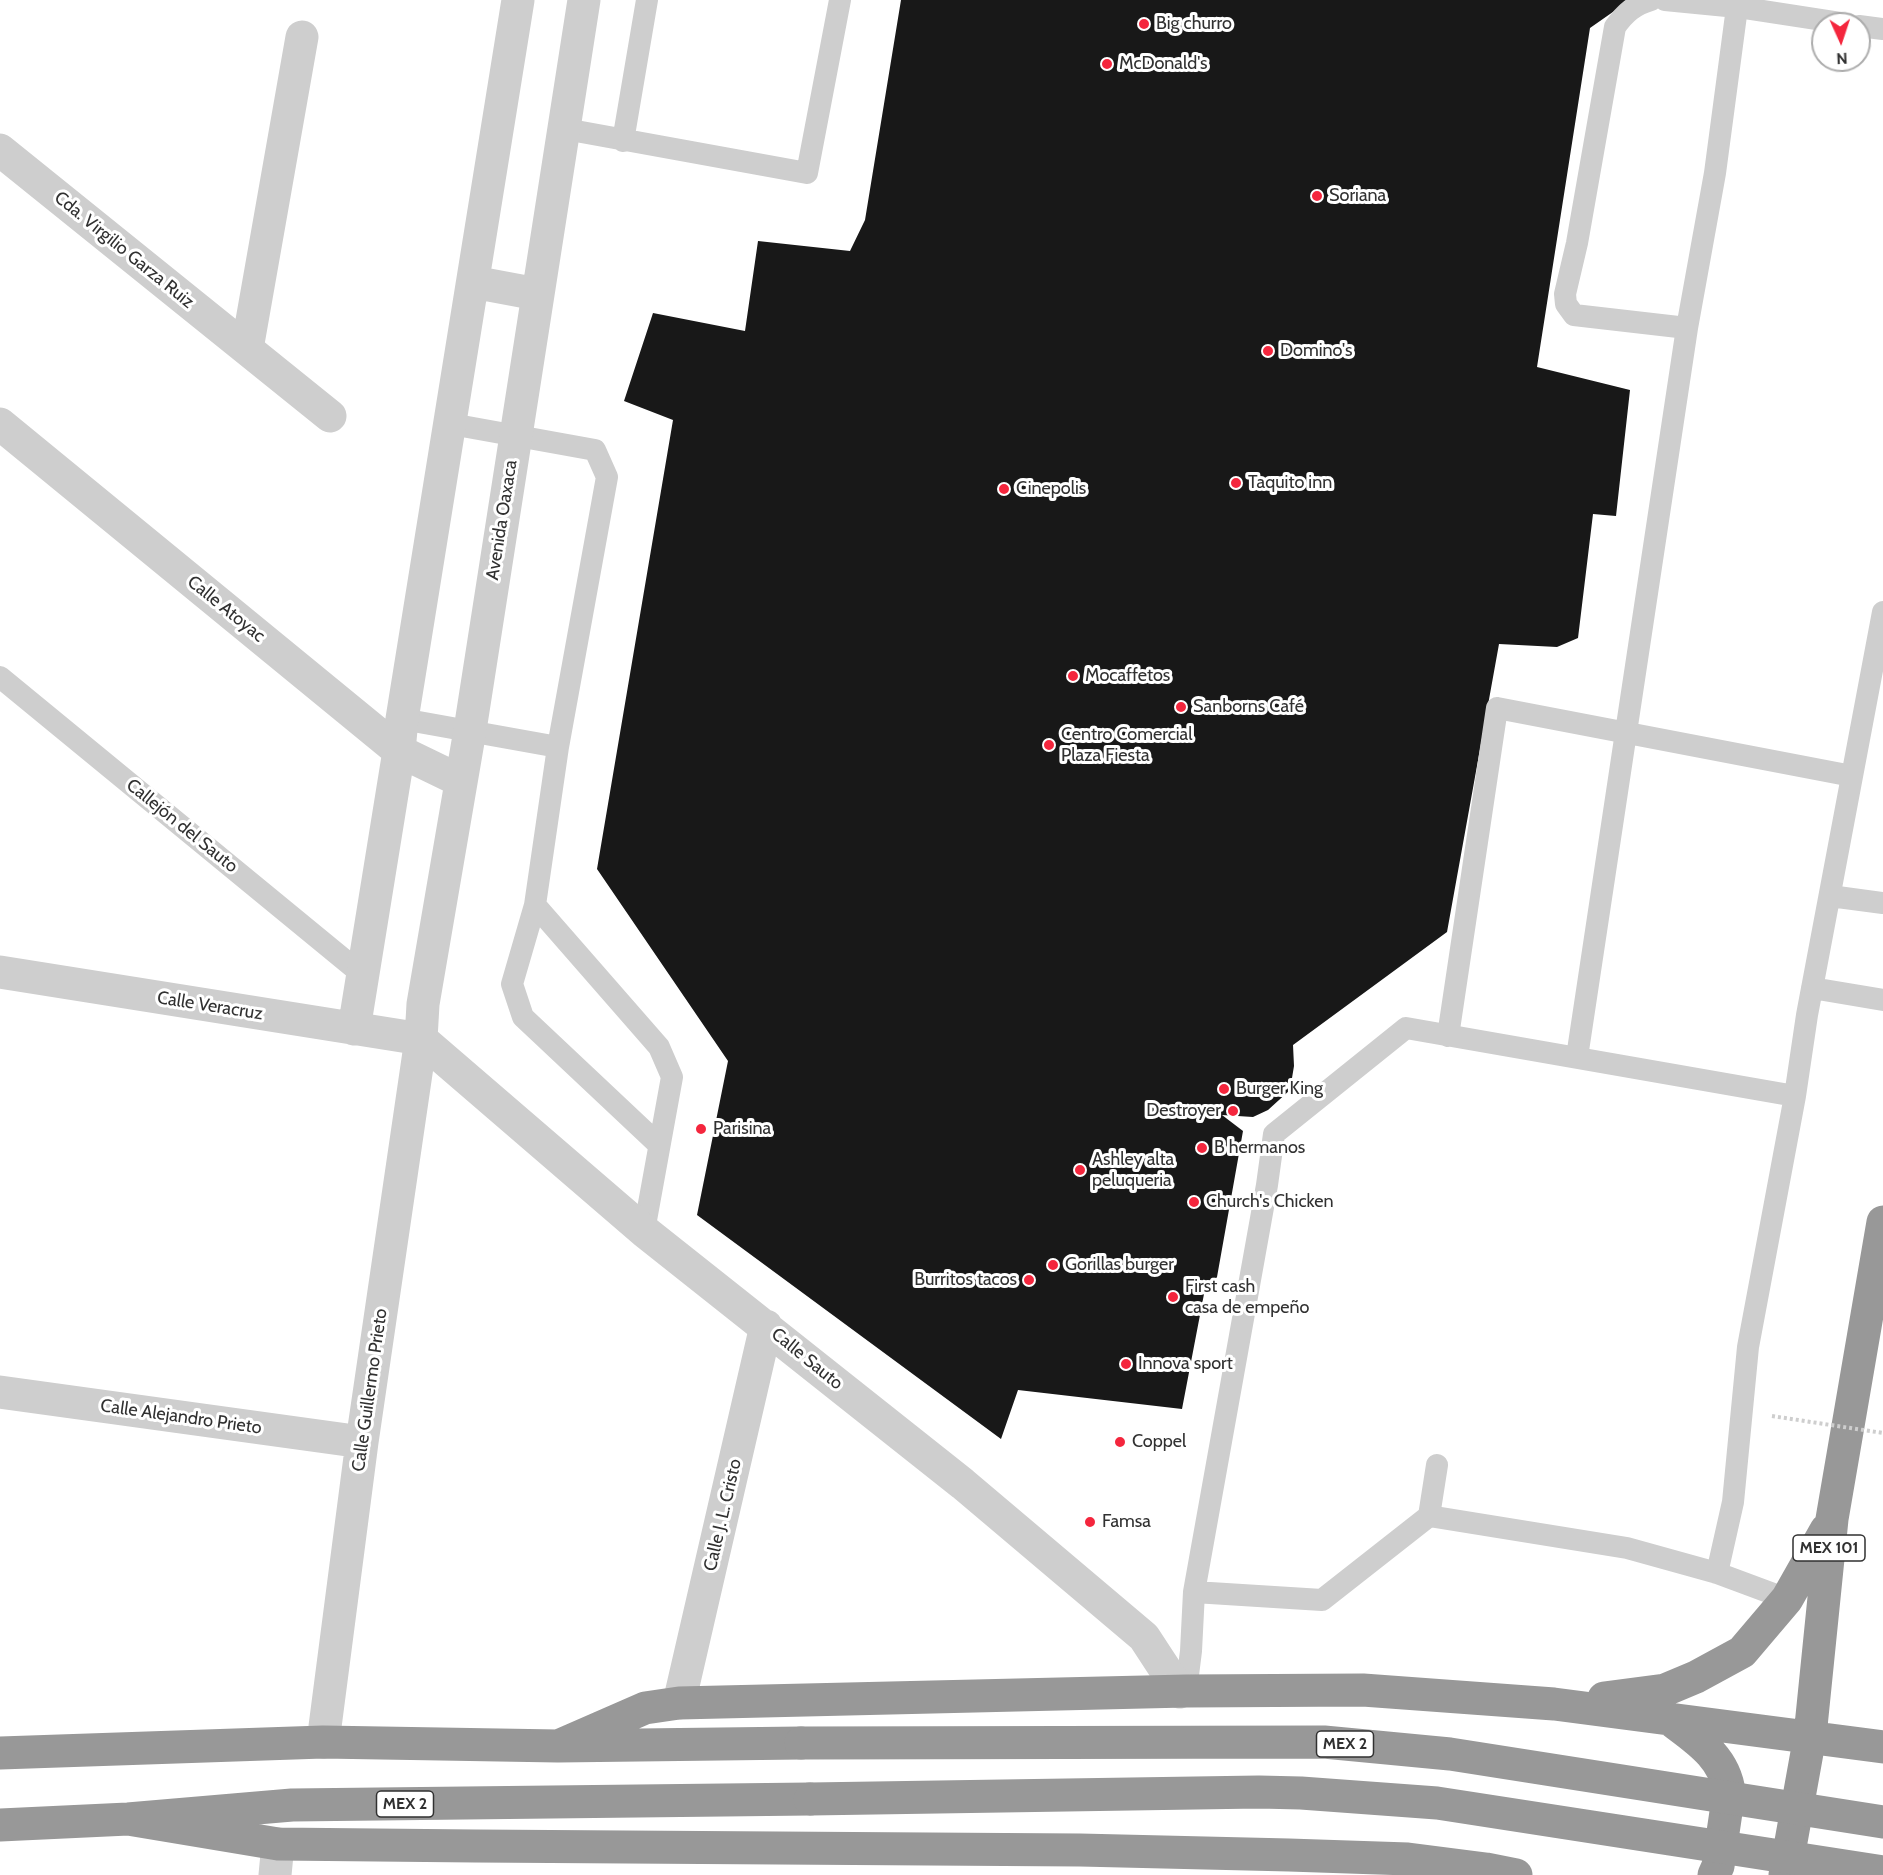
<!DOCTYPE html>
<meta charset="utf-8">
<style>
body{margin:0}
#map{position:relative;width:1883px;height:1875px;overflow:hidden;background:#fff;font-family:Cabin,sans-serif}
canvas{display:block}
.north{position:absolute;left:1811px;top:12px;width:60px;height:60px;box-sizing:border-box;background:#fff;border:2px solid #adadad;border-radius:50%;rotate:177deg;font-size:16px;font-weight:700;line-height:24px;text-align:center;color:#313131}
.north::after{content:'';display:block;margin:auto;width:21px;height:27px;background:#f4263d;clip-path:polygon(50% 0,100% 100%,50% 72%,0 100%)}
</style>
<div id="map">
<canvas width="1883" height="1875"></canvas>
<div class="north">N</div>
</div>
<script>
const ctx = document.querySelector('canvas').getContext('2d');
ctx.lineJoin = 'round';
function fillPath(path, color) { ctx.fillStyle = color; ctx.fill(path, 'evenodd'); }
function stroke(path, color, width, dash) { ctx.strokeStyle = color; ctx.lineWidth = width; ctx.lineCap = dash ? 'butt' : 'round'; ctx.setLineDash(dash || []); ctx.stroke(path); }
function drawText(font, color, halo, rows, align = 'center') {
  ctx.font = font + ' Cabin,sans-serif'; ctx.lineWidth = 6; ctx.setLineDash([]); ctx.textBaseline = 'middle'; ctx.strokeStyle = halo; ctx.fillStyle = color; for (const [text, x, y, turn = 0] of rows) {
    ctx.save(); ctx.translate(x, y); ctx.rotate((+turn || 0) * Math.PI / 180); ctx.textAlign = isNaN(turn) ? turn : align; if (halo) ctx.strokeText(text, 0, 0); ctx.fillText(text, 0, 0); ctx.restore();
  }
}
fillPath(new Path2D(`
 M901,0h729l-40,28 -53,339 93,23 -14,126 -23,-2 -15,124 -21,9 -58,-3 -52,288 -154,113 1,21 -4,24 -22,20 -15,7 -31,-2 21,16 -26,146 -13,17 -22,115 -164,-19 -17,49 -304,-224 31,-154 -131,-192 76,-449 -49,-19 29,-88 92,18 13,-90 92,10 15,-31z`), '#181818');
stroke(new Path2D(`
 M1651,0c-17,5 -26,13 -36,27l-38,216 -12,51 1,10 8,11 113,13
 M1665,0l72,7 111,17
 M1859,26l24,3
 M565,129l242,44 33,-173
 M623,141l24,-141
 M451,424l144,26 12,27 -49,270 -23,158 124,142 13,30 -28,154
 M0,677l364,299
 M402,719l156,28
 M1830,896l53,7
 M535,905l-23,79 11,33 135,127
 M1812,988l71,12
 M1448,1036l49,-328 355,68
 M1577,1057l110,-729 28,-155 23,-173
 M1429,1516l198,32 90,25 70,26
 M1717,1573l16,-71 15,-155 47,-251 12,-81 76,-403
 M1194,1592l128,8 107,-84 8,-51
 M1186,1691l5,-40 3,-59 73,-407 7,-51 132,-106 389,68`), '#cecece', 22);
stroke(new Path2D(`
 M0,150l330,266
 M473,282l64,12
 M247,349l55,-312
 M0,424l399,327 62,30
 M0,972l421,67
 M354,1029l45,-278 3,-32 116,-719
 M421,1039l223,192 319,253 181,153 36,55
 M0,1392l362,50
 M679,1703l87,-377
 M323,1742l39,-300 59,-403 2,-35 47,-274 114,-730
 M275,1875l3,-31`), '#cecece', 33);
stroke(new Path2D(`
 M1604,1698l61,-8 31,-13 46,-25 45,-53 39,-69
 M1668,1718c26,20 57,38 61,74l-11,74 -4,9
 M558,1746l87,-38 34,-5 507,-12 177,-1 191,14 329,43
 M0,1753l323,-11 235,4 243,-3
 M128,1819l150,25 197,2 605,4 209,5 119,4 78,10 30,6
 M0,1825l128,-6 164,-14 518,-6
 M1785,1875l25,-139 22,-217 51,-297`), '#989898', 33);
stroke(new Path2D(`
 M1772,1416l111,17`), '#cecece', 4, [3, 3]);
stroke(new Path2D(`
 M801,1743l523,-1 126,12 433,68
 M810,1799l449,-7 42,1 136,10 446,69`), '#989898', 33);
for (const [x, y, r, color] of [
 [1144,24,6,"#f4263d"],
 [1107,64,6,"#f4263d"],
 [1317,196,6,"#f4263d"],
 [1268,351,6,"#f4263d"],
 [1236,483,6,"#f4263d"],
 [1004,489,6,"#f4263d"],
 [1073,676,6,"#f4263d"],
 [1181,707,6,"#f4263d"],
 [1049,745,6,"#f4263d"],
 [1224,1089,6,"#f4263d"],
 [1233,1111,6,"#f4263d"],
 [701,1129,6,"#f4263d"],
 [1202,1148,6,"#f4263d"],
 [1080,1170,6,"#f4263d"],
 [1194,1202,6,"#f4263d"],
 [1053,1265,6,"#f4263d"],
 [1029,1280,6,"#f4263d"],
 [1173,1297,6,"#f4263d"],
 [1126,1364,6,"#f4263d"],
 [1120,1442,6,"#f4263d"],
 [1090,1522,6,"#f4263d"]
]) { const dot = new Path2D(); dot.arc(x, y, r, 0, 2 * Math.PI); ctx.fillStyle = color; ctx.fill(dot); stroke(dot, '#fff', 2); }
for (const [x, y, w] of [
 [1829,1548,72],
 [1345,1744,57],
 [405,1804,57]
]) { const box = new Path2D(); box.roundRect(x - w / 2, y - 13, w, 26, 4.5); ctx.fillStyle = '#fff'; ctx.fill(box); stroke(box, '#313131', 1.5); }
drawText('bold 16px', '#313131', null, [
 ["MEX 101",1829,1548],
 ["MEX 2",1345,1744],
 ["MEX 2",405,1804]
]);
drawText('18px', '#313131', '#fff', [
 ["Big churro",1156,24],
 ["McDonald's",1119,64],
 ["Soriana",1329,196],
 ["Domino's",1280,351],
 ["Taquito inn",1248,483],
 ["Cinepolis",1016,489],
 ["Mocaffetos",1085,676],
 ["Sanborns Café",1193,707],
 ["Centro Comercial",1061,735],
 ["Plaza Fiesta",1061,756],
 ["Burger King",1236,1089],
 ["Destroyer",1221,1111,"right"],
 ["Parisina",713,1129],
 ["B hermanos",1214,1148],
 ["Ashley alta",1092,1160],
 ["peluqueria",1092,1181],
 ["Church's Chicken",1206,1202],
 ["Gorillas burger",1065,1265],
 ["Burritos tacos",1017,1280,"right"],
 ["First cash",1185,1287],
 ["casa de empeño",1185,1308],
 ["Innova sport",1138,1364],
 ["Coppel",1132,1442],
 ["Famsa",1102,1522]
], 'left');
drawText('18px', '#313131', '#fff', [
 ["Cda. Virgilio Garza Ruiz",124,250,39],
 ["Avenida Oaxaca",502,520,-81],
 ["Calle Atoyac",226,609,39],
 ["Callejón del Sauto",182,826,39],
 ["Calle Veracruz",210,1006,9],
 ["Calle Sauto",807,1359,39],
 ["Calle Guillermo Prieto",370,1390,-82],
 ["Calle Alejandro Prieto",181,1417,8],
 ["Calle J. L. Cristo",723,1515,-77]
]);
</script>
